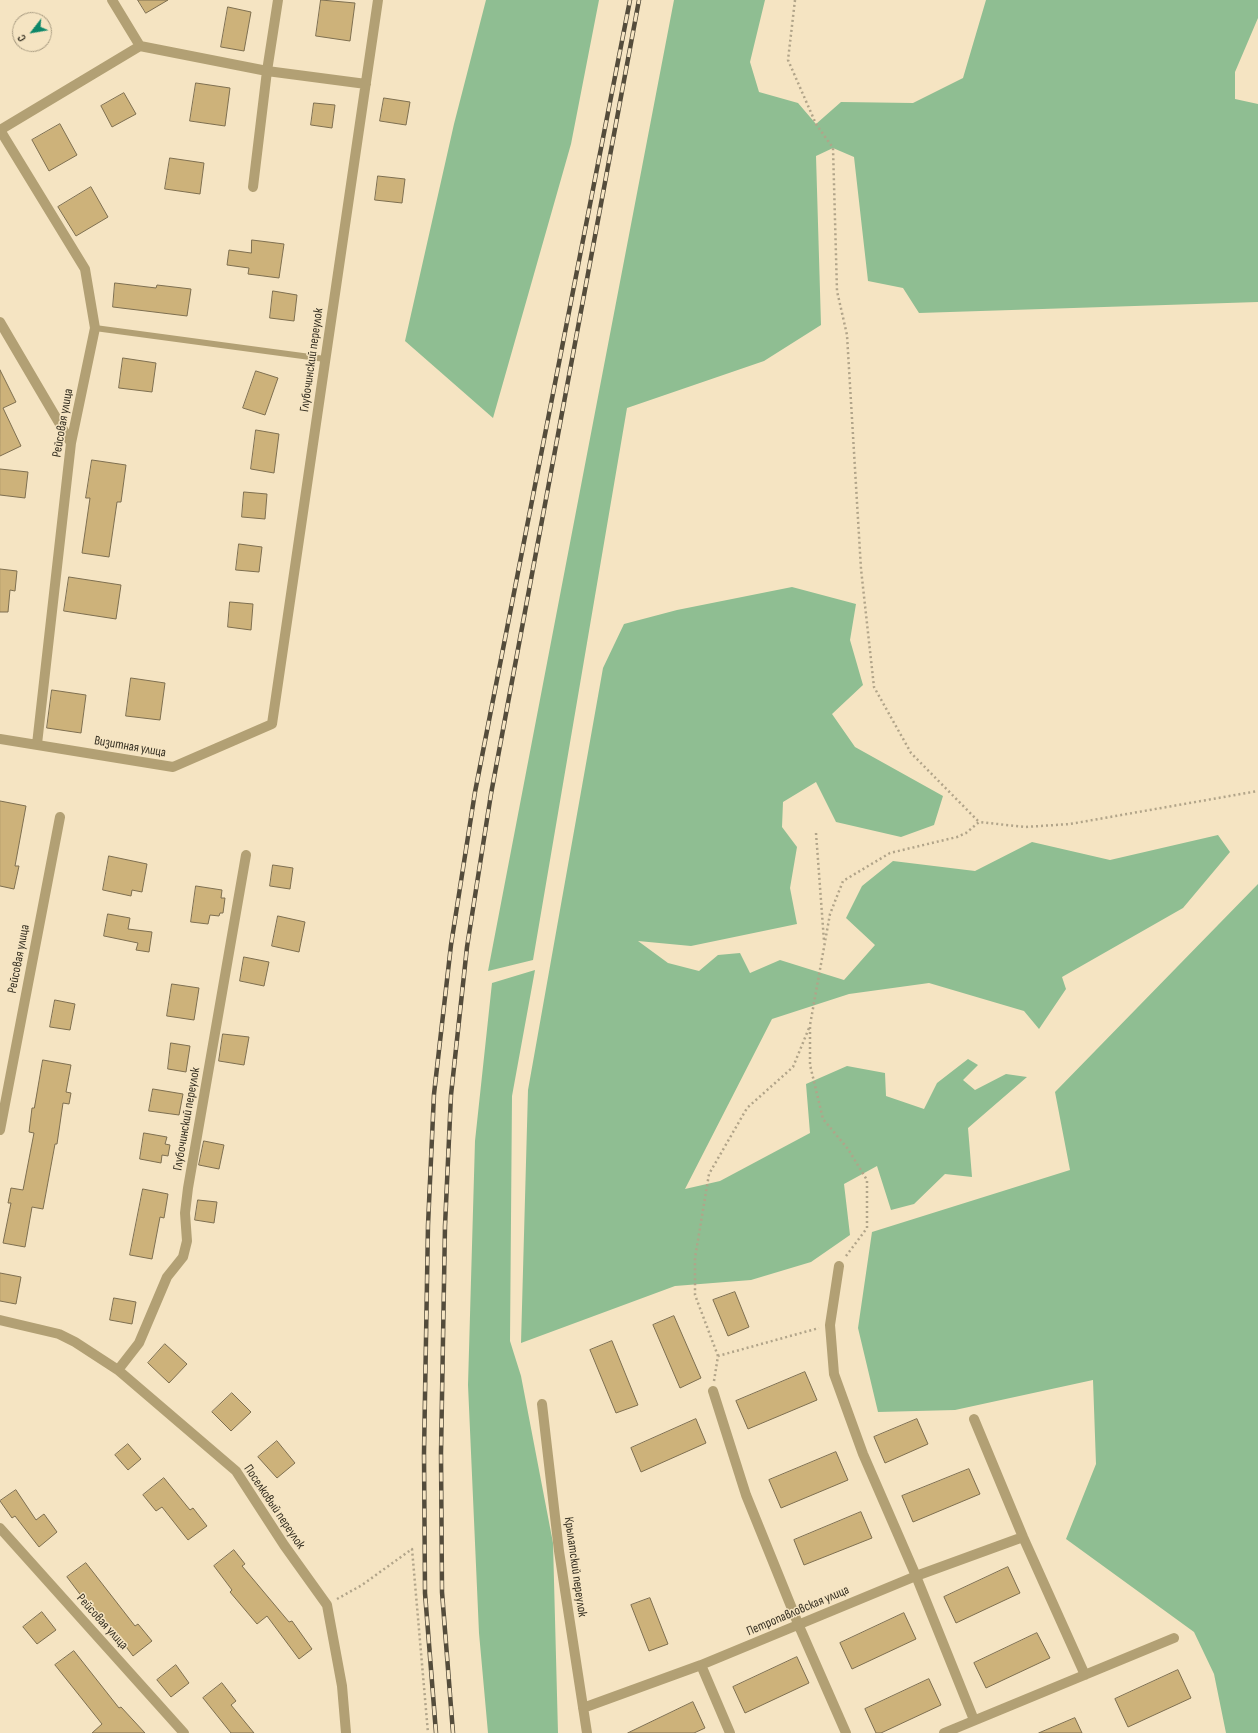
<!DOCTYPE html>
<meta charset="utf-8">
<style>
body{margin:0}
#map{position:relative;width:1258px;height:1733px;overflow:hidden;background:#f5e4c2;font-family:"Sofia Sans Condensed",sans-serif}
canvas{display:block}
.north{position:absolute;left:12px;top:12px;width:40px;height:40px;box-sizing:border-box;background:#f5e4c2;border:1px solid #a99c82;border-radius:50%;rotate:239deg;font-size:11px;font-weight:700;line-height:16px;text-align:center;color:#363022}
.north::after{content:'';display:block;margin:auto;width:14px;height:18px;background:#0c8769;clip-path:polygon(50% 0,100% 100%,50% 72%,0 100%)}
</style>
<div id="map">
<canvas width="1258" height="1733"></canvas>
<div class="north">С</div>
</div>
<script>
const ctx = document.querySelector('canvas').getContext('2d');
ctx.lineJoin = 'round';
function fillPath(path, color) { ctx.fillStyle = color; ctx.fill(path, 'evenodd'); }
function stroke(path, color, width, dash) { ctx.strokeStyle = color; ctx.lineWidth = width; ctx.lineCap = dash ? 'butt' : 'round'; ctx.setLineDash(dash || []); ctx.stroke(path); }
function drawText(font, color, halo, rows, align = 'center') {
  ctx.font = font + ' "Sofia Sans Condensed",sans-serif'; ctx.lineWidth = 3; ctx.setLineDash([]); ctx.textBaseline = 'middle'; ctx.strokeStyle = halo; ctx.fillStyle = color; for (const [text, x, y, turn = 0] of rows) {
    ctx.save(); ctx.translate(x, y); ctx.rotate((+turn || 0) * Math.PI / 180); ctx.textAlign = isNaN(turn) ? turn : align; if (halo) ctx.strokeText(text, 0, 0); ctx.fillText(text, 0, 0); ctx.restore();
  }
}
fillPath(new Path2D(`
 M486,0h113l-28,144 -78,274 -88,-77 49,-217z
 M674,0h91l-15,62 9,30 39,11 18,21 25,-22 72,1 50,-25 23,-78h272v18l-23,54v27l23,5v198l-339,11 -16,-25 -35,-7 -14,-124 -21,-9 -17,8 5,169 -57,36 -137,47 -94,552 -45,11z
 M792,587l64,17 -6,36 13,45 -31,29 23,33 88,49 -9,29 -33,12 -65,-15 -20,-40 -33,20 -1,25 15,20 -7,41 7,36 -106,22 -53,-5 30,22 31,8 19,-16 22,-2 10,20 30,-13 64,20 31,-35 -29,-27 16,-32 31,-25 82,10 57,-29 78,18 108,-25 12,17 -47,56 -121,69 4,12 -27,40 -15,-18 -95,-28 -80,11 -77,25 -87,170 35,-8 90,-48 -4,-49 41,-18 38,7 1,23 38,13 13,-26 31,-24 10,6 -15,15 12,10 31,-16 21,3 -59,51 4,49 -27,-3 -31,30 -23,6 -14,-44 -33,18 6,51 -39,27 -60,18 -76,6 -154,57 7,-253 75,-422 21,-44 53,-14z
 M1258,884v849h-32l-12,-59 -20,-42 -128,-93 30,-75 -3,-84 -138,30 -77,2 -20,-84 14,-96 198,-62 -15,-78z
 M535,970l-23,126 -2,245 11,35 32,167 5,190h-70l-9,-100 -11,-248 7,-244 17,-158z`), '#8fbe92');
const building = new Path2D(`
 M138,0h30l-22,13z
 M321,0l34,3 -5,38 -34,-5z
 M228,7l23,5 -7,39 -23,-4z
 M196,83l34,5 -5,38 -35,-5z
 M124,93l12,21 -24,13 -11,-21z
 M384,98l26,4 -4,23 -26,-4z
 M314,103l21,2 -3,23 -21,-3z
 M60,124l17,31 -28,16 -17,-31z
 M170,158l34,5 -4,31 -35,-5z
 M378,176l27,3 -3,24 -27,-3z
 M91,187l17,30 -32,19 -18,-29z
 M252,240l32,4 -5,34 -31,-4 1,-6 -22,-3 2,-15 22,3z
 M115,283l41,5 1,-3 34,4 -4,27 -74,-9z
 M273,291l24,4 -3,26 -24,-3z
 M123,358l33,5 -4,29 -33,-4z
 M0,370l16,32 -13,6 18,38 -21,10z
 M256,371l22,7 -13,37 -22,-7z
 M256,430l23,4 -5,39 -23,-4z
 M92,460l34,5 -5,37h-4l-8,55 -27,-4 8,-55h-4z
 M0,469l28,3 -3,26 -25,-3z
 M244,492l23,2 -2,25 -23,-2z
 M239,544l23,3 -3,25 -23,-2z
 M0,569l17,2 -2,20 -5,-1 -2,22h-8z
 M69,577l52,8 -5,34 -52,-8z
 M230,602l23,2 -2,26 -23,-3z
 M131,678l34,5 -5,37 -34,-4z
 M52,690l34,5 -5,38 -34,-5z
 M0,801l26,5 -11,60h4l-5,23 -14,-3z
 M109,856l38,8 -5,28 -10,-2 -1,6 -28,-6z
 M273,865l20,3 -3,21 -20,-3z
 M196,886l26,4 -1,8h4l-2,15h-3l-1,3 -9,-1 -2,9 -17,-2z
 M108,914l22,4 -2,11 24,3 -3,20 -13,-2 2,-7 -34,-7z
 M278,916l27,6 -6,30 -27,-6z
 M244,957l25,5 -5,24 -24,-5z
 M172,984l27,4 -5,32 -27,-4z
 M55,1000l20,4 -5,26 -20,-3z
 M223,1034l26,3 -5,28 -25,-4z
 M171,1043l19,3 -4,26 -18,-3z
 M43,1060l28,5 -5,27 5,1 -2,11 -6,-1 -6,41h-2l-12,65 -11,-2 -7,40 -22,-4 8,-40h-3l3,-15 12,2 11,-57 -5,-1 3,-24h2z
 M153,1089l30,5 -4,21 -30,-4z
 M144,1133l23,4 -2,7 5,1 -2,11 -6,-1 -1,8 -21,-4z
 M204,1141l20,4 -5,24 -20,-4z
 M143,1189l25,5 -4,24 -4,-1 -8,42 -22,-4z
 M198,1200l19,2 -3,21 -19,-3z
 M0,1273l21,4 -5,27 -16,-3z
 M735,1292l14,35 -21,9 -15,-36z
 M114,1298l22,4 -4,22 -22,-4z
 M674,1316l27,62 -21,10 -27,-63z
 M612,1341l26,64 -22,8 -26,-63z
 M165,1344l22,20 -18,19 -21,-20z
 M805,1372l12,28 -69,29 -12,-28z
 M232,1393l19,19 -20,19 -19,-19z
 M696,1419l10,24 -65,29 -10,-24z
 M917,1419l11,25 -43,19 -11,-26z
 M277,1441l18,22 -18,15 -19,-21z
 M128,1444l13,15 -13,11 -13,-15z
 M836,1452l12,28 -67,28 -12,-28z
 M969,1469l11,25 -67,28 -11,-26z
 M164,1478l26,32 3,-2 14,18 -19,14 -26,-33 -6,4 -13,-16z
 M16,1490l20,30 8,-6 13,18 -18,15 -24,-31 -3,2 -12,-17z
 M861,1512l11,26 -68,27 -10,-25z
 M234,1550l11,14 -3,2 47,56 3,-1 20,28 -13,10 -32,-43 -10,8 -27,-32 2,-2 -18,-24z
 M86,1563l49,63 3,-2 14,17 -19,15 -25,-33 -4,3 -37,-49z
 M1008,1567l12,26 -64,30 -12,-26z
 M650,1598l18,46 -19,7 -18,-46z
 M42,1612l14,18 -19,14 -14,-17z
 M904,1613l12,26 -64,30 -12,-26z
 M1037,1633l13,25 -64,30 -12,-25z
 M74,1651l45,57 2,-1 24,26h-53l10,-9 -47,-59z
 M797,1657l12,26 -64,30 -12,-26z
 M176,1665l13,18 -18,14 -14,-17z
 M1178,1670l13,28 -63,29 -13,-28z
 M929,1679l12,26 -60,28h-5l-11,-24z
 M222,1683l14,18 -5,4 23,28h-23l-28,-35z
 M693,1702l12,26 -11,5h-66z
 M1075,1718l7,15h-43z`);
fillPath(building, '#cdb27a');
stroke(building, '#7e6f50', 1);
stroke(new Path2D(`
 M795,0l-7,60 28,64 17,24 4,143 10,44 14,234 13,118 37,66 68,69
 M816,833l8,108
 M846,1256l21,-28v-48l-19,-31 -25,-30 -13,-54v-40l20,-111 13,-33 47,-28 67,-16 9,-4 13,-11 46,5 45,-3 188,-33
 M718,1356l-23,-61v-37l14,-84 38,-66 46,-41 16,-39
 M714,1381l4,-25 101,-28
 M337,1599l25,-14 50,-36 16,184`), '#b1a489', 2.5, [2, 3]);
stroke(new Path2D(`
 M95,328l230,31`), '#b2a074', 6);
stroke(new Path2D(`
 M112,0l28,46 127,25 99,13
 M253,187l14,-116 11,-71
 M0,322l71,121
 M0,739l173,28 99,-43 106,-724
 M37,744l34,-301 24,-115 -10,-59 -85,-139 140,-84
 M0,1130l60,-313
 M839,1266l-9,59 4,49 29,80 53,122 58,144
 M0,1320l59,14 16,8 43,28 118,101 48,74 43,60 15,81 4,47
 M118,1370l21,-27 28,-66 16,-20 4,-16 -2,-28 3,-25 58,-333
 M713,1391l33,104 53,131 47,107
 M542,1404l17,147 28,182
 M974,1419l49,118 62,138
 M0,1528l184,205
 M701,1665l29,68
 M583,1708l118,-43 215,-89 107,-39
 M944,1733l230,-95`), '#b2a074', 10);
const rail = new Path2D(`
 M436,1733l-11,-140 -1,-140 4,-228 6,-131 17,-149 24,-153 155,-792
 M453,1733l-11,-141 -1,-139 4,-227 6,-131 16,-148 24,-153 148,-794`);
stroke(rail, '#544c3b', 4.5);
stroke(rail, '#f5e4c2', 3, [9]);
drawText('13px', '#363022', '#f5e4c2', [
 ["Глубочинский переулок",312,360,-82],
 ["Рейсовая улица",63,423,-80],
 ["Визитная улица",130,747,10],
 ["Рейсовая улица",19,959,-79],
 ["Глубочинский переулок",187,1119,-80],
 ["Поселковый переулок",274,1507,56],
 ["Крылатский переулок",575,1567,82],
 ["Петропавловская улица",798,1611,-23],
 ["Рейсовая улица",102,1622,48]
]);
</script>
